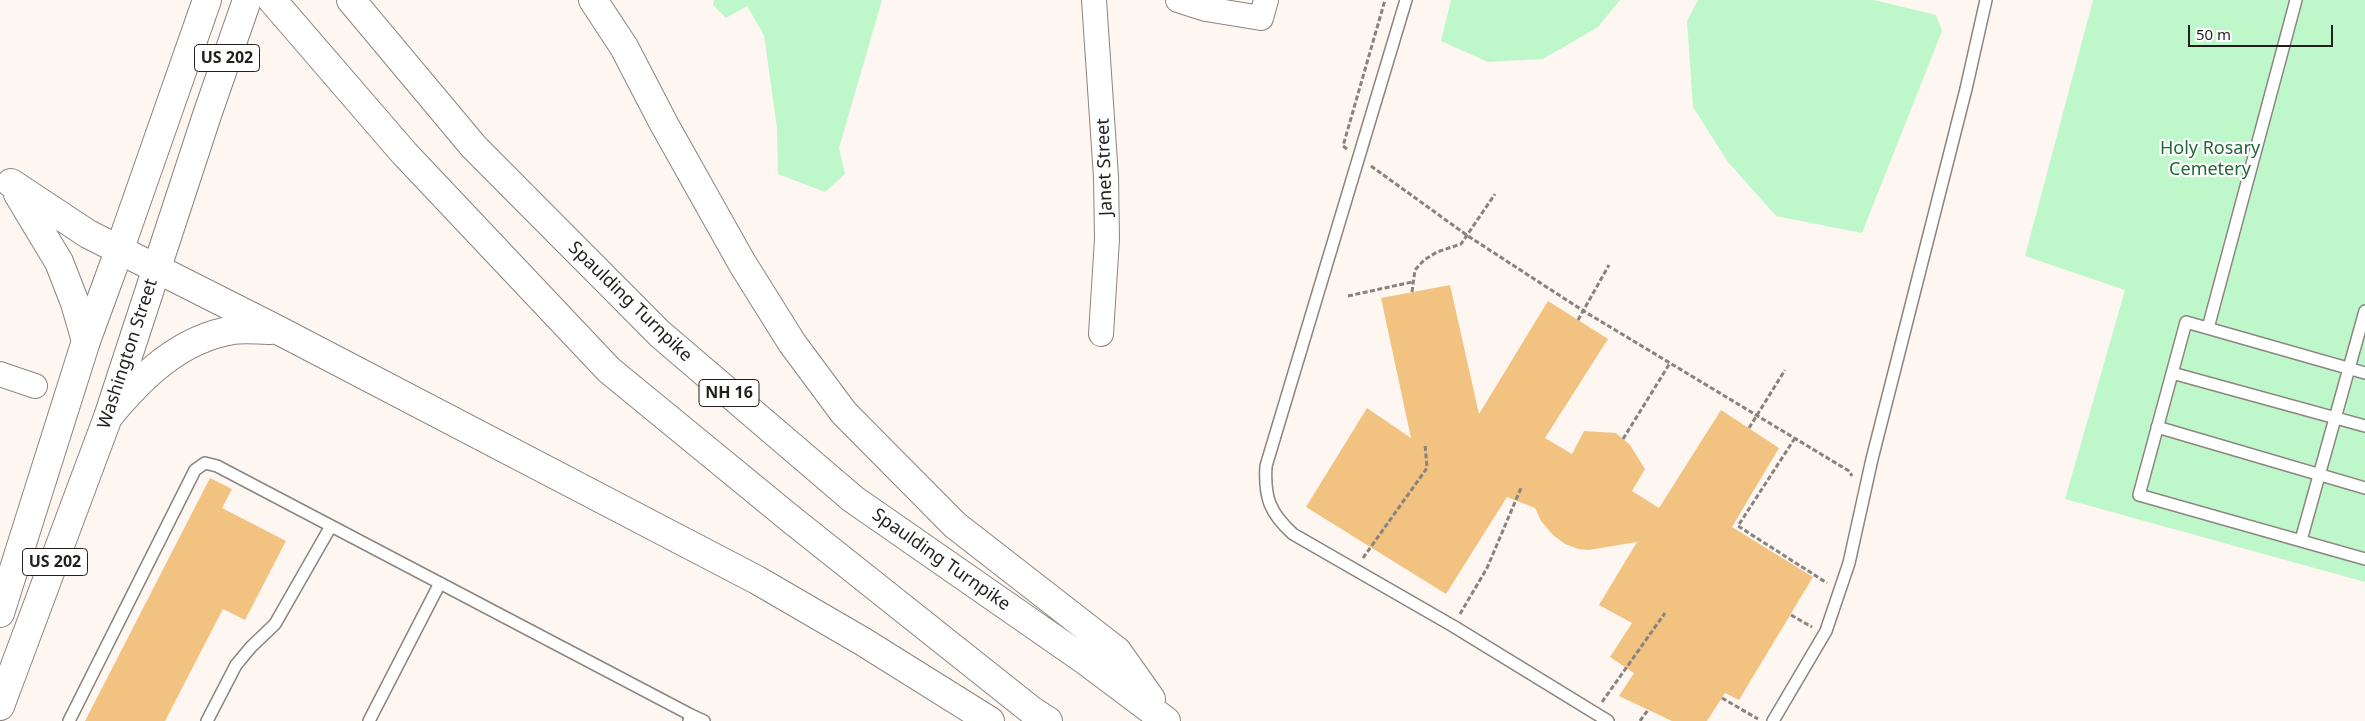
<!DOCTYPE html>
<style>
body{margin:0}
#map{position:relative;width:2365px;height:721px;overflow:hidden;background:#fdf6f1;font-family:"Noto Sans",sans-serif}
canvas{display:block}
.scale{position:absolute;left:2188px;top:25px;width:145px;height:22px;box-sizing:border-box;border:2px solid #221f1d;border-top:0;padding-left:6px;font-size:15px;line-height:18px;white-space:nowrap;color:#221f1d;-webkit-text-stroke:4px #fff;paint-order:stroke}
</style>
<div id="map">
<canvas width="2365" height="721"></canvas>
<div class="scale">50 m</div>
</div>
<script>
const ctx = document.querySelector('canvas').getContext('2d');
ctx.lineJoin = 'round';
function fillPath(path, color) { ctx.fillStyle = color; ctx.fill(path, 'evenodd'); }
function stroke(path, color, width, dash) { ctx.strokeStyle = color; ctx.lineWidth = width; ctx.lineCap = dash ? 'butt' : 'round'; ctx.setLineDash(dash || []); ctx.stroke(path); }
function drawText(font, color, halo, rows, align = 'center') {
  ctx.font = font + ' "Noto Sans",sans-serif'; ctx.lineWidth = 4.5; ctx.setLineDash([]); ctx.textBaseline = 'middle'; ctx.strokeStyle = halo; ctx.fillStyle = color; for (const [text, x, y, turn = 0] of rows) {
    ctx.save(); ctx.translate(x, y); ctx.rotate((+turn || 0) * Math.PI / 180); ctx.textAlign = isNaN(turn) ? turn : align; if (halo) ctx.strokeText(text, 0, 0); ctx.fillText(text, 0, 0); ctx.restore();
  }
}
fillPath(new Path2D(`
 M714,0h168l-43,148 6,26 -20,18 -47,-18 -1,-46 -13,-93 -17,-29 -21,12 -13,-13z
 M1451,0h169l-22,27 -55,32 -55,3 -47,-21z
 M1698,0h176l62,15 6,16 -80,202 -86,-17 -48,-54 -35,-55 -6,-86z
 M2093,0h272v582l-300,-83 60,-209 -100,-34z`), '#bef7ca');
fillPath(new Path2D(`
 M1450,285l29,129 69,-113 60,38 -63,99 27,16 12,-23 32,2 14,12 15,24 -13,22 27,17 62,-98 58,38 -47,79 81,50 -74,123 -14,-7 -18,28h-35l-53,-25 15,-23 -24,-16 22,-34 -33,-18 38,-63 -48,8 -11,-1 -13,-5 -12,-9 -12,-14 -6,-13 -28,-11 -61,97 -140,-87 61,-99 44,30 -30,-140z
 M210,478l22,11 -10,19 64,33 -41,79 -22,-11 -58,112h-80z`), '#f2c281');
const service = new Path2D(`
 M1406,0l-140,466c-2,32 4,47 27,68l160,92 155,95
 M2208,328l88,-328
 M2172,373l193,53
 M2365,373l-179,-51 -47,173 226,64
 M2157,427l208,61
 M2301,540l64,-229
 M691,715l13,6
 M69,721l126,-251 10,-7 12,3 474,249 -2,6
 M207,721l29,-56 15,-18 24,-23 56,-98
 M369,721l71,-138
 M1773,721l53,-90 23,-68 23,-104 94,-370 20,-89`);
const minor = new Path2D(`
 M1094,0l12,177 1,62 -6,95
 M1178,0l28,9 55,9 5,-18
 M0,374l35,12`);
const secondary = new Path2D(`
 M119,251l88,-251`);
const primary = new Path2D(`
 M0,613l86,-272 33,-90
 M0,706l108,-289 99,-302 40,-115`);
const motorway = new Path2D(`
 M272,0l132,153 205,217 183,150 239,190 17,11
 M351,0l123,147 186,187 193,165 233,162 80,60
 M593,0l31,47 40,77 78,139 50,80 52,70 111,112 162,126 34,48
 M11,183l77,51 190,96 479,250 105,61 128,80
 M18,194l41,68 16,41 11,38
 M108,417c33,-40 71,-78 125,-87 12,-2 26,0 38,0`);
stroke(service, '#8b8581', 14);
stroke(minor, '#8b8581', 26);
stroke(secondary, '#8b8581', 30);
stroke(primary, '#8b8581', 30);
stroke(motorway, '#8b8581', 30);
stroke(new Path2D(`
 M1347,149l-4,-3 42,-146
 M1371,166l97,70 114,74 267,161 3,5
 M1412,292l3,-22 9,-10 13,-8 24,-8 34,-50
 M1348,296l64,-14
 M1578,320l31,-55
 M1749,428l36,-58
 M1795,438l-57,88 89,57
 M1623,439l47,-76
 M1363,558l64,-90 -2,-24
 M1460,614l27,-46 34,-80
 M1791,615l21,12
 M1722,698l36,21
 M1602,702l63,-89
 M1640,721l8,-11`), '#888380', 3, [5, 2.5]);
stroke(service, '#fff', 11);
stroke(minor, '#fff', 24);
stroke(secondary, '#fff', 28);
stroke(primary, '#fff', 28);
stroke(motorway, '#fff', 28);
for (const [x, y, w] of [
 [227,58,65],
 [729,393,60],
 [55,562,65]
]) { const box = new Path2D(); box.roundRect(x - w / 2, y - 13.5, w, 27, 4); ctx.fillStyle = '#fff'; ctx.fill(box); stroke(box, '#221f1d', 1); }
drawText('bold 16px', '#221f1d', null, [
 ["US 202",227,58],
 ["NH 16",729,393],
 ["US 202",55,562]
]);
drawText('18px', '#216738', '#fff', [
 ["Holy Rosary",2210,149],
 ["Cemetery",2210,170]
]);
drawText('18px', '#221f1d', '#fff', [
 ["Janet Street",1105,167,-92],
 ["Spaulding Turnpike",630,302,44],
 ["Washington Street",128,354,-72],
 ["Spaulding Turnpike",941,560,35]
]);
</script>
